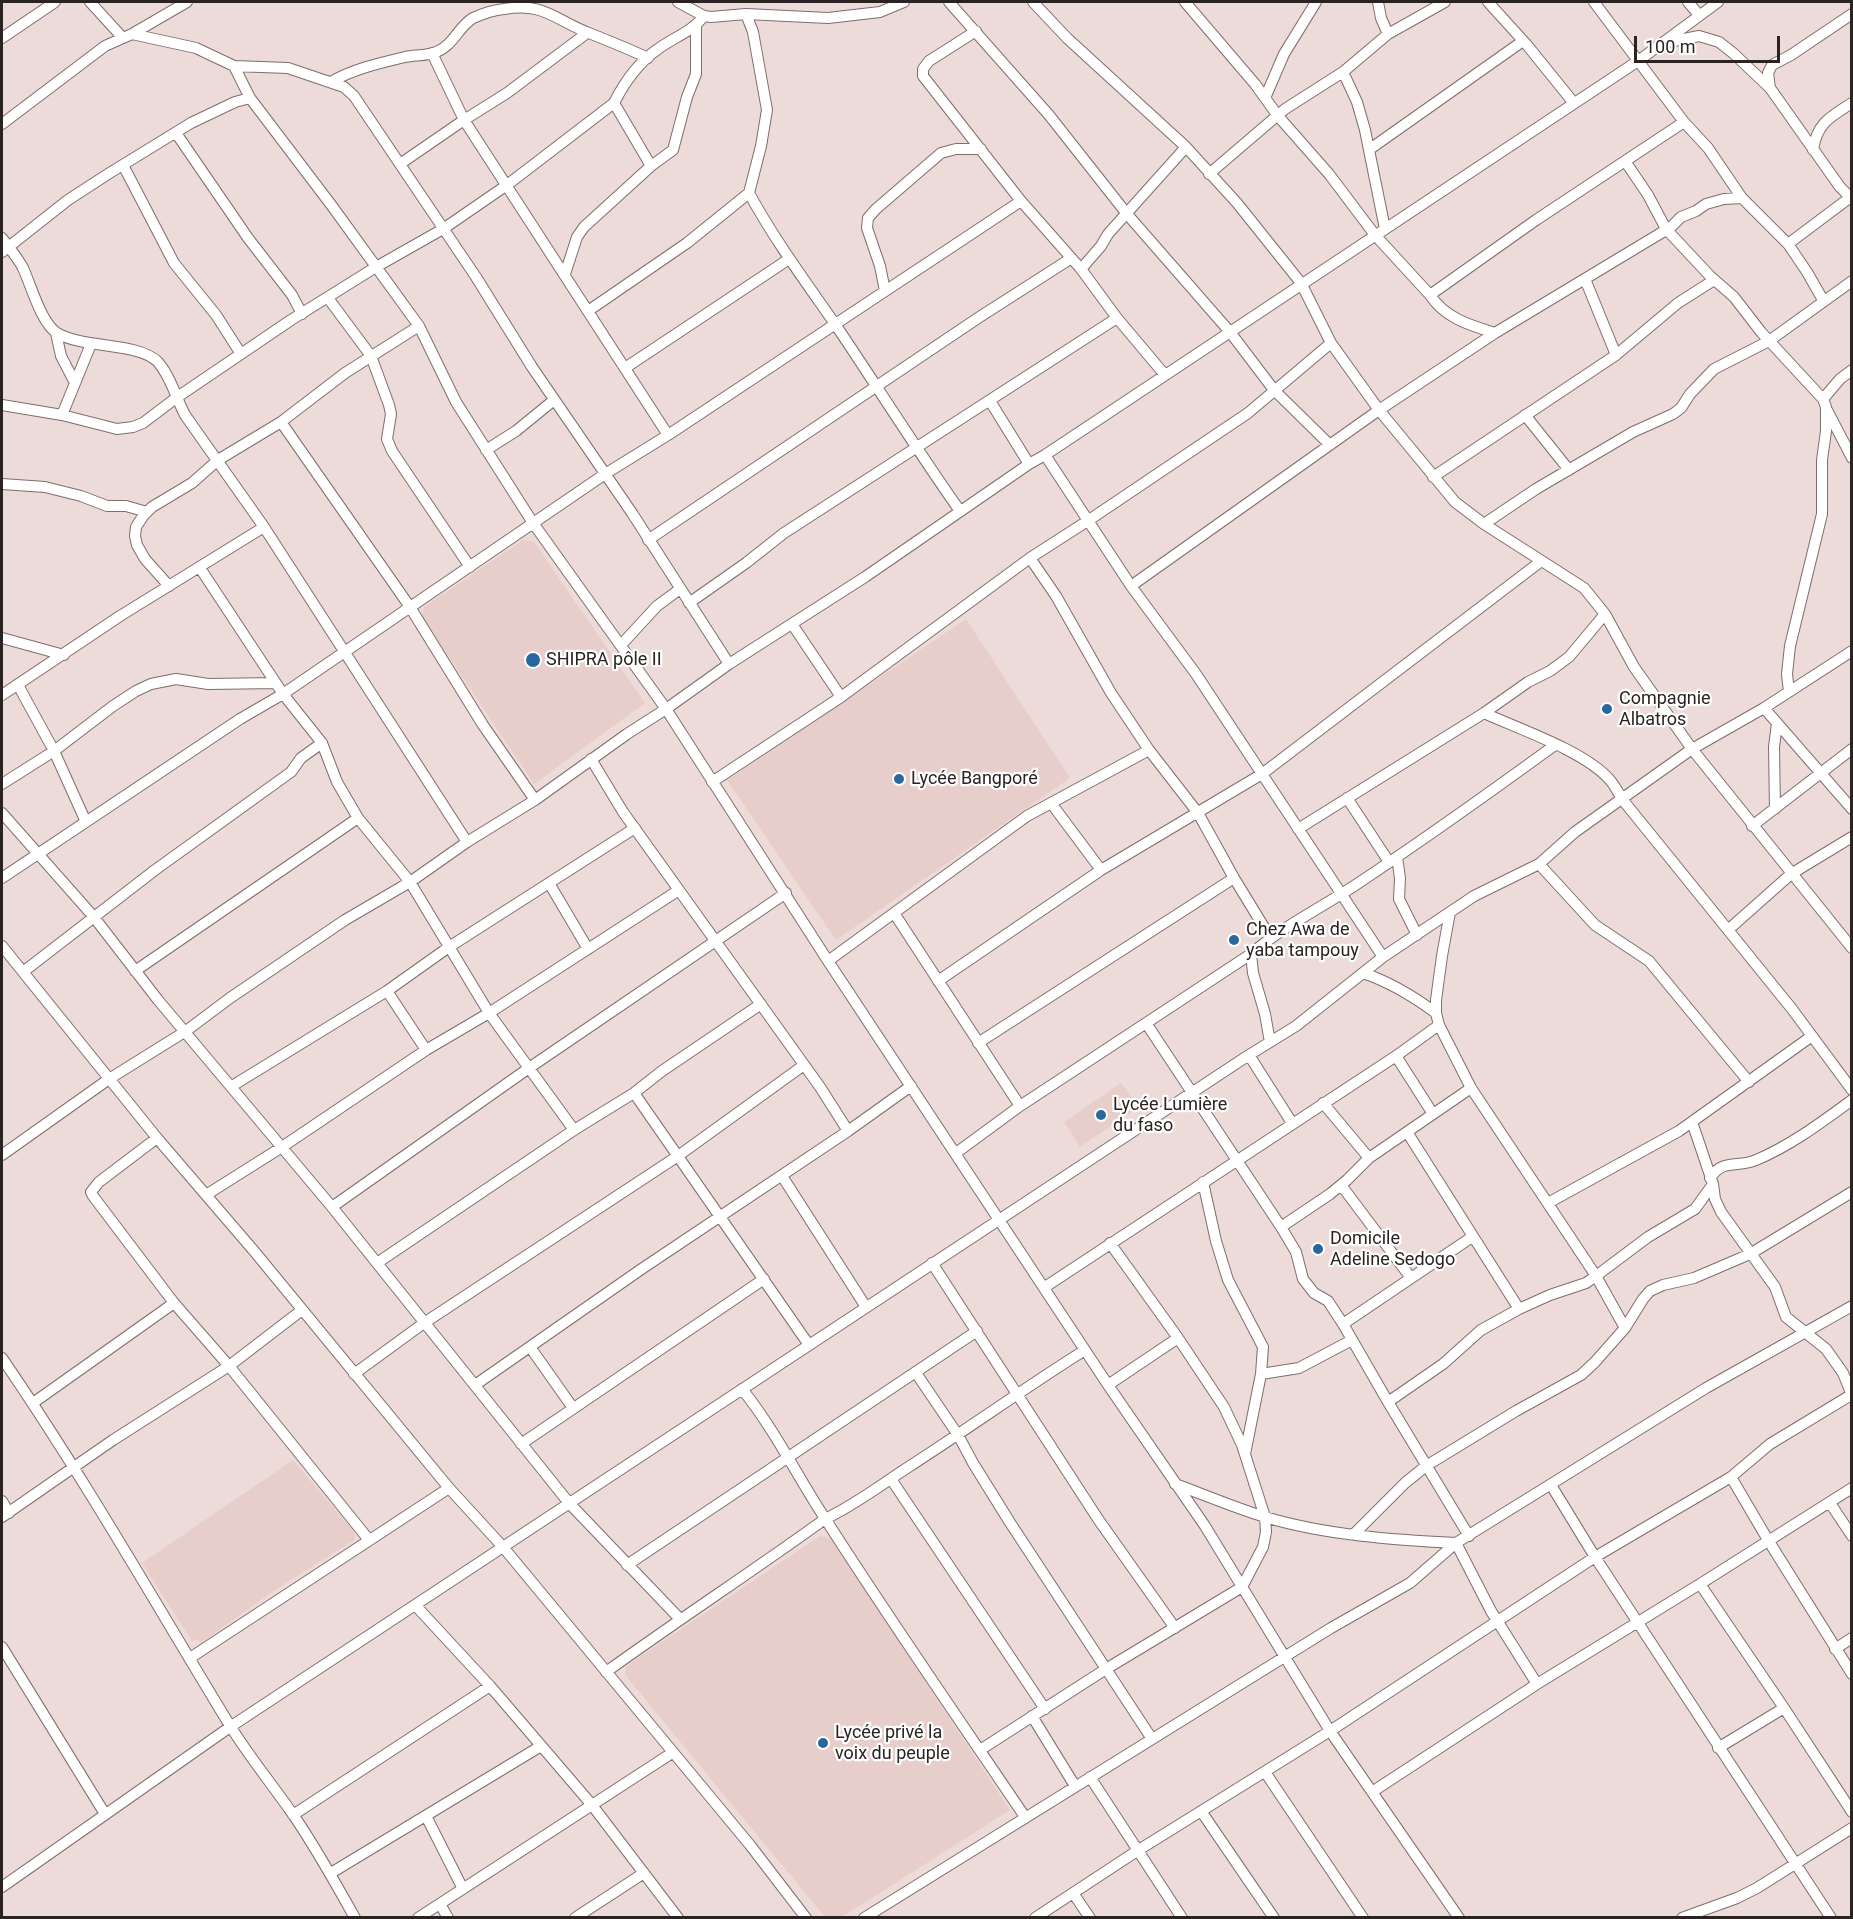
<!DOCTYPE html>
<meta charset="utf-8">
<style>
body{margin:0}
#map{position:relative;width:1853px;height:1919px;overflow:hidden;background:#ecdbd8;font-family:Roboto,sans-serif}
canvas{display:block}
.frame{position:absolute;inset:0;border:3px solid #2a2322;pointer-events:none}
.scale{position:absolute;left:1634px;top:36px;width:146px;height:27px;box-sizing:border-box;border:3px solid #2a2322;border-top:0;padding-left:8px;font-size:18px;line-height:21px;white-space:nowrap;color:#2a2322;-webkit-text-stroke:4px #fff;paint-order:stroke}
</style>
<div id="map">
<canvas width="1853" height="1919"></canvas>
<div class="frame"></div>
<div class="scale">100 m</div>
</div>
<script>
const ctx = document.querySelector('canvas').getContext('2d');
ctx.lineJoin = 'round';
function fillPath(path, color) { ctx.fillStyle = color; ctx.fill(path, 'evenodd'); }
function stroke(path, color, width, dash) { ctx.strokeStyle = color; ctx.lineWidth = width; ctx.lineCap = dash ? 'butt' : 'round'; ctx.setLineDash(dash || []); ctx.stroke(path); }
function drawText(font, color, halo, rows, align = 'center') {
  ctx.font = font + ' Roboto,sans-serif'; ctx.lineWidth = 4.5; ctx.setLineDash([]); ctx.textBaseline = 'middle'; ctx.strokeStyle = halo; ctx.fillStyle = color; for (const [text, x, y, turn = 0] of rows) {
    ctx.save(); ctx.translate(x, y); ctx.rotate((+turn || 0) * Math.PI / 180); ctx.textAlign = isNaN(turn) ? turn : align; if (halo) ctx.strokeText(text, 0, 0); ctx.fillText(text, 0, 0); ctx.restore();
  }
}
fillPath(new Path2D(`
 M523,540l11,2 111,161 -111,81 -112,-167 2,-10z
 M966,619l104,159 -234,162 -109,-160z
 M1121,1083l18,24 -59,40 -16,-25z
 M293,1460l62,73 -1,7 -82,52 -71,51 -3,-4 -6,2 -50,-78z
 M820,1536l11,2 179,272 -168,107h-17l-200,-242 1,-9z`), '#e8ceca');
const minor = new Path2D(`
 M90,2l32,35
 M678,2l26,14 7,1 35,-3 82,4 52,-6 24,-10
 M949,2l100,113 78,99 103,118 44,58 56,55
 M1033,2l34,36 119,109 51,56 64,80 30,60 48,67 76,92 29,22 100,64 21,26 29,53 58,82 160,199
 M1185,2l70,82 23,32 51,58 46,61 55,60 106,-75 148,-98
 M1378,2l3,16 7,16
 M1488,2l39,43 46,57
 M1594,2l90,120 24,26 34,50 46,46 19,28 16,28
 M1688,2l11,13
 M976,31l-47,30 -6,8v7l98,125 60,68 36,49 48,57
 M132,34l64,14 38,18 16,32 82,108 87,120 37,76 77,121 133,186 162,252 280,424 97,141 125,205 129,187
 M2,38l53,-36
 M1664,43l35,-7 20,6 14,11 37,35 70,99 12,12
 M432,53l32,67 204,315
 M234,66l54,2 56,19 10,9 122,181 56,90 100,146 97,151
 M1343,72l14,30 8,28 20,99
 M331,82c22,-13 49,-19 74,-25 10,-2 22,-1 31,-5 18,-7 22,-25 37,-34 9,-4 21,-8 31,-9 40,-7 51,11 85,24 20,8 40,16 59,25
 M1770,88l-2,-15 4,-8 19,-10 61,-41
 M1265,98l19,-44 32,-52
 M614,103l37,63
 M2,124l103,-78 27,-12 55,-32
 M176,133l72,105 44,57 10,19
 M1370,149l153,-108
 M1813,150c4,-27 17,-33 39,-47
 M1625,161l23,34 18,34 44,47 24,21 27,35 62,67 3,8v24l-4,29v54l-32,132 -3,28 2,18
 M400,164l64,-44 43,-27 80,-60
 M123,165l51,98 42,52 25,39
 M1209,174l76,-65 58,-37 45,-38 57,-32
 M749,193c25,46 56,88 86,131 42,62 81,125 125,187
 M2,238c7,10 16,20 21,30 8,17 18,55 34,65 27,16 81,9 101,29 13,15 18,36 27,53l79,112 203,315
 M1788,244l64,-48
 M2,252l66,-52 40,-26 83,-51 44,-21 15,-4
 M1081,269l20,-23 7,-12 78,-87
 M565,274l12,-37 7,-10 67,-61 22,-16 14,-53 9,-23v-48
 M1585,279l31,76
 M885,291l-5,-25 -13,-38 1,-10 8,-9 65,-56 15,-4h25
 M1430,295c15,23 39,30 65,38
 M328,298l43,58 18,49 2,9 -4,25 5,12 78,116
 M588,311l99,-68 62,-50 12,-47 6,-36 -14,-78 -7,-18
 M56,333l5,23 14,27
 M625,368l164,-109
 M1823,399l17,-20 12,-9
 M990,401l39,63
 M2,405l60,10 55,14 16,-2 10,-4 33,-25 115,-78 85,-53 67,-38 64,-44 107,-82c10,-20 25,-41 44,-54 16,-12 34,-17 46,-33
 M1827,410l25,48
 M62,415l29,-71
 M1525,415l44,55
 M281,422l129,185 73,118 52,75
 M486,450l30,-19 38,-31
 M1045,455l86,131 65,88 187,283
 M1433,477l183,-122 62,-52 36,-23
 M2,484l43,3 36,9 26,10h19l21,6
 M1484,524l52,-35 97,-57 40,-18 8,-6 9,-14 24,-25 55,-28 83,-60
 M648,540l330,-222 92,-59
 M1030,558l26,38 55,97 38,57 49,63 36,65 36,59
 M200,568l83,126 39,49 15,39 21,36 52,64 79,131 85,117
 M169,586l-24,-27 -8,-14 -2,-9 1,-9 7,-11 9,-9 40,-24 26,-23 63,-38 64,-49 74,-47
 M1131,586l248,-176 116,-77 176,-106 10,-10 15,-6 10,-7 18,-5 18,-1
 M689,603l57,-40 38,-30 333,-215
 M792,624l49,73
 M2,638l62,17
 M621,645l36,-39 23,-17
 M18,685l36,66 32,71
 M2,695l118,-79 144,-89
 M1764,708l88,101
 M1484,713c35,16 100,38 125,66 5,5 9,13 13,20l170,210 60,81
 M591,759l32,53 197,275 28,44
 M712,782l129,-85 189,-139 59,-38 159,-107 83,-70
 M2,784l52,-33 59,-45 23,-15 15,-7 25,-5 32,5 68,-1
 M1347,798l42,64
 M1051,803l50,67
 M1775,809l-1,-62 3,-24
 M2,813l91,103 65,84 174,207 237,296 111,116
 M1752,826l100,-77
 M1298,829l186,-116 44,-31 22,-11 19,-14 36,-43
 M1397,857l3,21 -1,21 18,36
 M1539,864l56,61 54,36 100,121
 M2,878l238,-159 43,-25 322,-220 63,-39 353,-234
 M549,883l39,66
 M1450,912l-8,44 -6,44v13l3,12 32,63 125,188 29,52
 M894,913l126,193
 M1728,930l63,-56 61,-37
 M2,946l155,192 97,113 195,237 54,59 247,298 56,73
 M1251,954l2,19 12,41 5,28
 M828,961l199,-145 122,-66
 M135,971l223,-153
 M23,972l132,-102 136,-98 10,-14 21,-15
 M1363,973c27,9 50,23 73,40
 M938,981l163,-111 161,-96 278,-212
 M387,991l62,-44 186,-119
 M1146,1023l135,204 15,25 7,27 11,14 14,8 15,23 45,78 81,134
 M978,1043l256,-165
 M1249,1055l43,68
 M1396,1056l37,58
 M232,1086l155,-95 39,59
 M634,1093l175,252
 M1323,1103l46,55
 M1692,1122l21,62 2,15 6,13 54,75 11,30 40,32 17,24 9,22
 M1407,1132l112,177
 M157,1138l-58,44 -8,10 2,4 81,107 55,63 140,174
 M956,1153l64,-47 231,-152c31,-27 68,-45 103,-68 68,-45 135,-93 201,-141
 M2,1155l107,-76 77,-48 44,-33 115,-78 65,-38 57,-40 68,-42 92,-66 39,-25 63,-45 136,-87 164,-113 16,-9 593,-394 80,-59
 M782,1176l84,131
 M1710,1178c13,-20 28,-10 46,-18 34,-14 66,-38 96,-60
 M1203,1182l13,59 12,39 35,67 -2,27 -16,80
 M1341,1185l70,93
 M206,1195l76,-48 144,-97 63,-37 190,-123
 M1548,1203l131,-72 133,-95
 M332,1207l197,-139 257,-175
 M1281,1227l49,-33 17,-14 22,-22 102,-70
 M377,1263l197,-133 60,-37 28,-22 99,-67
 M932,1263l166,256 77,109
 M1045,1287l351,-231 43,-31
 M1343,1324l129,-87
 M530,1347l43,61
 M2,1358c81,118 152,243 227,366 19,31 42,59 63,89 23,33 43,69 63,105
 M916,1373l42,62 15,28 36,58 143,218
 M354,1374l70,-51 254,-167 126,-91
 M1261,1374l38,-6 53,-28
 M475,1385l168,-117 205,-137 63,-45
 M1108,1385l70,-47
 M742,1389c33,41 55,87 84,131 64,100 132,198 199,297
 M1388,1402l55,-38 38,-34 38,-21 31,-14 36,-12 10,-7 52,-39 47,-28 18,-25
 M33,1403l141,-100
 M521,1444l243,-165
 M1731,1477l37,63 84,134
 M891,1479l154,230
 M1175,1484c30,11 60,24 90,33 60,18 129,23 191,26l35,68 46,73
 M1551,1485l44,72 236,361
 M2,1501l7,12
 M1830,1503l22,33
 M2,1517l111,-77 116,-74 73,-56
 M1354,1534l51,-51 21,-17 90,-55 65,-36 14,-13 30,-34 18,-29 7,-8 13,-6 31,-7 56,-24 102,-62
 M627,1565l350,-234
 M1700,1584l84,124 68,104
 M415,1605l75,81 102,119 86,113
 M2,1647l103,167
 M1835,1649l17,-11
 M190,1658l259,-170
 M606,1672c72,-52 147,-101 219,-153 30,-14 57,-35 85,-53 59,-38 116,-79 175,-116
 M1032,1716l43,70
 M1718,1748l66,-40
 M980,1750l126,-81 136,-82 21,-40 3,-15 -1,-15 -23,-72 -18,-38 -46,-69 -68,-95
 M1265,1772l98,146
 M1090,1777l92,141
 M1372,1792l165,-108 163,-100 152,-96
 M1201,1811l73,107
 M293,1815l197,-129
 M426,1816l37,73
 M331,1873l210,-127
 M2,1887l228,-160 1019,-672 47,-29 87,-69 91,-61 65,-32 36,-32 117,-83 72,-41 88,-57
 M1073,1893l17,25
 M440,1904l8,14
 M418,1918l254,-165
 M575,1918l69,-45
 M864,1918l467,-290 79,-45 46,-40 250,-155 146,-82
 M1035,1918l102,-67 193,-120 265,-174 136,-80 39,-33 81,-49
 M1682,1918l55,-20 20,-10 95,-60`);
stroke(minor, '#7e6e6c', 12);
stroke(minor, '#fff', 10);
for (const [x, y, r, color] of [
 [533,660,8,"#28689e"],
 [1607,709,6,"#28689e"],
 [899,779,6,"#28689e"],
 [1234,940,6,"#28689e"],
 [1101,1115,6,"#28689e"],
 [1318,1249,6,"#28689e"],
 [823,1743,6,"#28689e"]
]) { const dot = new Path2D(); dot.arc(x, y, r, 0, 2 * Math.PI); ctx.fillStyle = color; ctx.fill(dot); stroke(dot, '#fff', 2); }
drawText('18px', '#2a2322', '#fff', [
 ["SHIPRA pôle II",546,660],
 ["Compagnie",1619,699],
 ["Albatros",1619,720],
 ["Lycée Bangporé",911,779],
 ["Chez Awa de",1246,930],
 ["yaba tampouy",1246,951],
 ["Lycée Lumière",1113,1105],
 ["du faso",1113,1126],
 ["Domicile",1330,1239],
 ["Adeline Sedogo",1330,1260],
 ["Lycée privé la",835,1733],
 ["voix du peuple",835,1754]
], 'left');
</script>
